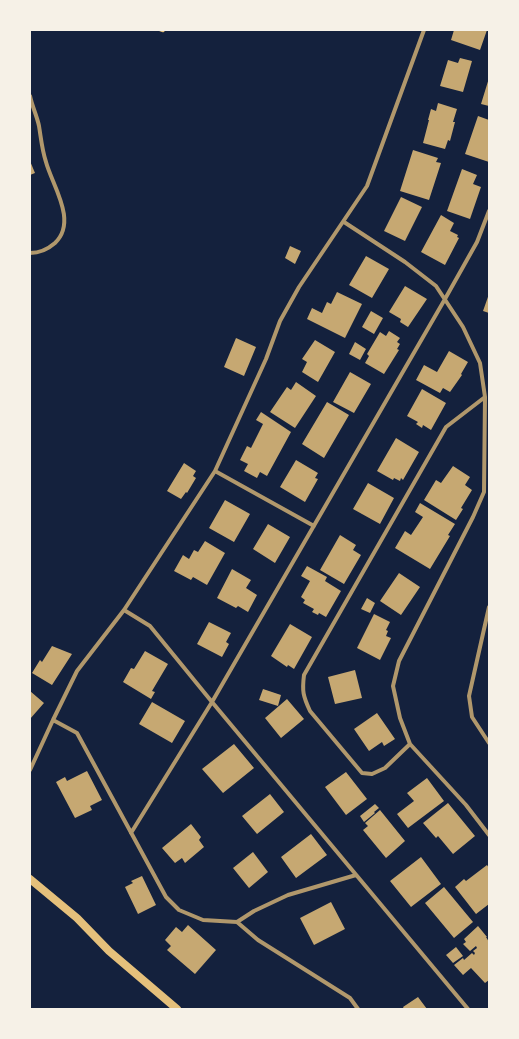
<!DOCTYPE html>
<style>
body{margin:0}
#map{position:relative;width:519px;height:1039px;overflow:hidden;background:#14213d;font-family:Signika,sans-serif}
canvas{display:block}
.frame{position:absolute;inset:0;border:31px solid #f6f1e7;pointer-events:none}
</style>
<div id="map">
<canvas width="519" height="1039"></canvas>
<div class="frame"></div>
</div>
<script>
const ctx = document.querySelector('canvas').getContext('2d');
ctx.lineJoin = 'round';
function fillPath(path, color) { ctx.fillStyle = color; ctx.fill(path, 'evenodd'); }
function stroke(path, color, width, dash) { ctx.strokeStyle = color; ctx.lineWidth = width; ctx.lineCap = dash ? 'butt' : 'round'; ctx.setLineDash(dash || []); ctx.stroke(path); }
fillPath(new Path2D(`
 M454,30h33l-7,20 -29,-10z
 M460,58l12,3 -9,31 -23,-6 8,-26 10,3z
 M489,78v28l-8,-2z
 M438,103l19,6 -4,13h2l-5,19 -2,-1 -3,9 -22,-6 6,-23h-1l3,-11 5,2z
 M478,116l11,4v42l-24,-8z
 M413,150l25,8 -2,4 5,1 -12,37 -29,-9z
 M30,161l5,12 -5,2z
 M462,169l15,6 -4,9 8,3 -11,32 -23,-8z
 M401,197l21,10 -17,34 -21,-10z
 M441,215l13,8 -4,8 8,4 -1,2 2,1 -14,27 -24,-13z
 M290,246l11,5 -6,13 -10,-6z
 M366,256l23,13 -17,29 -23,-13z
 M405,286l22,13 -19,28 -8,-5 1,-3 -12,-7z
 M337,292l25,12 -17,34 -38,-19 5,-11 10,5 5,-11 4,2z
 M489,294v19l-6,-2z
 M371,311l12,7 -9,16 -12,-7z
 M389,331l11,7 -3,4 3,2 -3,5 2,1 -15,24 -19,-11 4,-7 -2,-2 13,-22 6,4z
 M236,338l20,9 -12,29 -20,-9z
 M315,340l20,12 -17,30 -16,-10 5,-10 -5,-3z
 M355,342l11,7 -6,11 -11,-6z
 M449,351l19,11 -7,12 1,1 -12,17 -7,-4 -3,5 -24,-13 8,-15 13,7z
 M350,372l21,12 -17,29 -21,-11z
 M296,382l20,14 -21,32 -25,-16 17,-25 4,3z
 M422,389l24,14 -15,27 -8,-5 -1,3 -6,-4 2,-2 -11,-6z
 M327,402l22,13 -25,43 -22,-14z
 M261,412l30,20 -24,44 -7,-4 -3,6 -13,-7 4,-7 -8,-4 7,-14 4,2 12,-24 -7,-4z
 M396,438l23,14 -16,28 -2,-2 -1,3 -6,-3 -1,2 -16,-9z
 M296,460l22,13 -3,5 3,1 -13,23 -25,-15z
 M184,463l12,8 -3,5 3,2 -9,15 -1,-1 -5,7 -14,-8z
 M453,466l17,11 -5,8 7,5 -11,18 2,1 -7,11 -32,-20 12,-20 5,3z
 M368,483l26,15 -14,26 -27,-15z
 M225,500l25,14 -16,28 -25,-14z
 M420,503l35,21 -7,11 2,1 -20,33 -35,-21 10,-17 6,4 12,-18 -8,-5z
 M268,524l22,13 -15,26 -22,-14z
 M340,535l16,10 -3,5 8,5 -17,29 -24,-14z
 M205,541l20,12 -18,32 -14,-8 -2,3 -17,-9 9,-16 6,4 5,-9 4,2z
 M307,566l20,11 -2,4 16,10 -15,26 -7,-4 -1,2 -6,-3 2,-3 -11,-6 2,-3 -4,-3 9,-16 -9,-5z
 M232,569l19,11 -5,8 11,7 -9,17 -10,-6 -2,2 -19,-10z
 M399,573l21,14 -19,28 -21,-14z
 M367,598l8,5 -5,10 -9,-4z
 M374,614l16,8 -4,8 2,1 -2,5 5,2 -11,22 -23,-12z
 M209,622l22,11 -5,9 3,2 -7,13 -25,-13z
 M290,624l22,13 -18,32 -6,-4 -1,2 -16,-11z
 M52,646l20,8 -20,31 -20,-12 8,-13 2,2z
 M145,651l23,13 -16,27 3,1 -4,7 -28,-17 8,-14 3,1z
 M355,670l7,28 -27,6 -7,-27z
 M263,689l18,6 -3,11 -19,-6z
 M30,691l14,12 -14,16z
 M287,699l17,20 -23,19 -16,-20z
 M152,702l33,19 -13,22 -33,-19z
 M377,713l18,26 -11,7 -2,-4 -13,9 -15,-22z
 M234,744l20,24 -31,25 -21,-24z
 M87,771l15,29 -12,6 2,4 -17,8 -19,-36 9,-5 2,4z
 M346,772l21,27 -21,16 -21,-28z
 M427,778l17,23 -36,27 -11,-14 17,-13 -7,-8z
 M270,794l14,18 -27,22 -15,-18z
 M448,803l27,33 -22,18 -15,-18 -2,2 -13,-15z
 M375,804l4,4 -5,4 1,1 -11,9 -4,-6z
 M380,810l25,31 -19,17 -23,-28 5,-4 -3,-3z
 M191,824l10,13 -2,3 5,7 -19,16 -3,-5 -7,5 -13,-15z
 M311,834l16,21 -31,23 -15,-21z
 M253,852l15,20 -19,16 -16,-20z
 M421,857l20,27 -30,23 -21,-26z
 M487,865l2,3v36l-13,10 -21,-27 9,-8 2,2z
 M142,876l14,29 -18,9 -13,-27 8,-4 -2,-2z
 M444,887l29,35 -19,16 -29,-35z
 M331,902l14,27 -31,16 -14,-27z
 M188,925l28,25 -21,24 -28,-24 4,-4 -6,-6 11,-13 6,5 -6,7z
 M478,926l9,11h-1l3,5v38l-4,3 -14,-15 -8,7 -9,-10 9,-7 1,2 8,-7 2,2 1,-2 -2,-2 4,-3 -1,-2 -6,5 -7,-7 3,-2 -2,-3z
 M456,947l7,9 -10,7 -7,-8z
 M418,997l9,12h-23l-1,-2z`), '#c6a872');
stroke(new Path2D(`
 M160,30l3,1 1,-1`), '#e5c07b', 2.5);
stroke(new Path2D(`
 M30,96c2,10 7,20 9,30 2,12 3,24 7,36 6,23 32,59 9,81 -8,7 -15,10 -25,10
 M344,222l61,40 31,24 27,41 17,36 5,34 -1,95 -11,25 -74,144 -6,25 7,32 10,26 56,61 23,30
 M215,471l99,55
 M489,607l-20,89 3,21 17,26
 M124,610l26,16 62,76 256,307
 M53,720l24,13 89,164 13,13 24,10 34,2 21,18 92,58 8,11
 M410,744l-25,24 -13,6 -10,-1 -52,-62c-7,-15 -8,-20 -6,-36l142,-248 39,-30
 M30,770l23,-50 24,-49 47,-61 91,-139 51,-112 14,-38 19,-34 68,-101 57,-156
 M131,833l81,-131 233,-403 32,-57 12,-31
 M237,922l17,-11 34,-16 68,-20`), '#b1986c', 4);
stroke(new Path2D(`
 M30,879l47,39 32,33 68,58`), '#e5c07b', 8);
</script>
